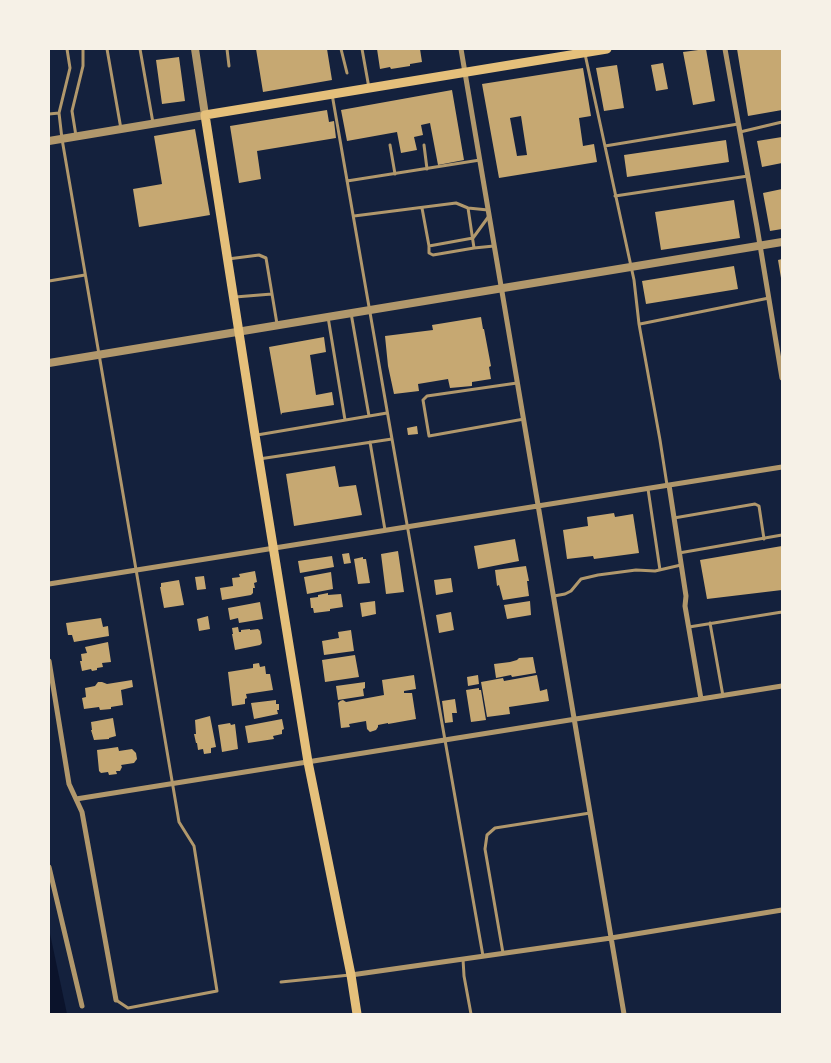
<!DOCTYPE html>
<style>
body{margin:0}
#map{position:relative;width:831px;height:1063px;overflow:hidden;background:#14213d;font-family:Karla,sans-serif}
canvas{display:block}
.frame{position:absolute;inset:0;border:50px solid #f6f1e7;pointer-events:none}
</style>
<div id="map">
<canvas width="831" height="1063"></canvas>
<div class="frame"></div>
</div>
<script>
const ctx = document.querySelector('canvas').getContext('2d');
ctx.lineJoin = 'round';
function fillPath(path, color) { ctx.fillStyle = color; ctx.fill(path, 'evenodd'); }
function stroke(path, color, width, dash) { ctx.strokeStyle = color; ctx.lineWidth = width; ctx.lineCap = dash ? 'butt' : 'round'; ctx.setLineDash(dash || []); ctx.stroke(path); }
fillPath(new Path2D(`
 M49,929l18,85h-18z`), '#0b132b');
fillPath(new Path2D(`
 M256,49h59v1l12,-1 5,31 -69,12z
 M377,49h43l2,13 -12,2v2l-19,3 -1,-2 -10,2z
 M706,49l9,52 -22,4 -10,-53z
 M737,49h45v61l-34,6z
 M179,57l6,44 -23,3 -6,-44z
 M663,63l5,26 -12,2 -5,-26z
 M617,65l7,43 -20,3 -8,-43z
 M583,68l8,48 -12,2 4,28 11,-2 3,18 -98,16 -17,-94zM521,116l6,39 -10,1 -7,-38z
 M452,90l12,70 -26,5 -8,-42 -9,2 2,10 -9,2 3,13 -16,3 -4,-21 -50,9 -6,-31z
 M327,110l2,12 5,-1 2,17 -79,13 4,28 -22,4 -9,-57z
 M195,129l15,86 -71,12 -6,-38 29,-5 -8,-48z
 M782,137v26l-20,4 -5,-26z
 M726,140l3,22 -102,15 -3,-22z
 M782,189v40l-12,2 -7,-38z
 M734,200l6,38 -79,12 -6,-38z
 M782,259v19h-1l-3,-18z
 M734,266l4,23 -92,15 -4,-23z
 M481,317l2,12h1l7,37 -2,1 2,12 -19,3v4l-22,2 -2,-9 -30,5 1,7 -25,3 -6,-28 -3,-30 48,-6 -1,-5z
 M324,337l2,15 -16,3 6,40 16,-3 2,13 -52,8 -1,2 -12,-68z
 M417,426l1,8 -10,1 -1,-7z
 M335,466l4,21 17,-2 6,30 -68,11 -8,-52z
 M614,513l1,4 18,-3 6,39 -45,6 -1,-3 -26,3 -4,-29 25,-4 -1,-9z
 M515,539l4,22 -41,8 -4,-23z
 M782,546v44l-75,9 -7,-39z
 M398,551l6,41 -18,2 -5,-40z
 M349,553l2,10 -7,1 -2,-10z
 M332,556l2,11 -34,6 -2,-12z
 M363,557v2h3l4,24 -12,1 -4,-25z
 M526,566l3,15h-2l2,15 -26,4 -4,-15 -2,1 -2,-16z
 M255,571l2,11 -3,1 1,5h-2v5l-2,2 -29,5 -2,-12 13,-2 -1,-8 8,-1 -1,-3z
 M331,572l2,17 -26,5 -3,-17z
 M204,576l2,13 -9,1 -2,-13z
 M451,578l2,14 -17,3 -2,-15z
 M179,580l5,25 -20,3 -4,-21h1v-4z
 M328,593v2l13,-1 2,13 -13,2v2l-16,2 -1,-5h-2l-1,-10 8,-1v-2z
 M375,601l1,13 -14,3 -2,-14z
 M530,601l1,14 -24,4 -3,-14z
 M260,602l3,17 -24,4 -1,-5 -8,2 -2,-12z
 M451,612l3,18 -15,3 -3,-18z
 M208,616l2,13 -11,2 -2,-12z
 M101,618l2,9 5,-1 1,10 -35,6 -2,-7h-4l-2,-12z
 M238,627l1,5h2v-2l9,-1v1l8,-1 2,2 2,12 -2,2 -25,5 -3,-16h1l-1,-6z
 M351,630l3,21 -30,4 -2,-14 17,-3 -1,-6z
 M108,642l3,20 -9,1 1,4 -6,1v2l-5,1 -1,-2 -9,2 -2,-10h2l-1,-7 6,-1 -2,-6z
 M355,655l4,22 -34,5 -3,-22z
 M533,657l3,16 -24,4 -1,-2 -15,3 -2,-14 16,-2 7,-2 2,-2z
 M259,663l1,4 5,-1 1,8h4l3,16 -27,4 1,4 -2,1v5l-13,2 -4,-34 25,-4v-4z
 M414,675l2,14 -12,2v2h8l4,26 -28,5v-1l-10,2v2l-2,3 -6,2 -3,-3 -1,-8 -17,3 1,3 -9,1 -3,-25 2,-2 3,-1 3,2 38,-7 -2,-15z
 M478,675l1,9 -11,2 -1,-9z
 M537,675l3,16 7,-2 2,12 -40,6 1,7 -23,3 -6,-35 22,-4 1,3z
 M132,680l1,7 -12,3 2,15 -12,2v2l-11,1 -1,-3 -15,2 -2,-11 4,-1 -1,-9 10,-2 3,-4h4l5,2z
 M365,682v6l-2,1 1,7 -26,4 -2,-14z
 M479,688v2h2l5,30 -15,2 -5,-32z
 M455,699l2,14h-5l1,9 -8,1 -3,-22z
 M276,700v4h3v6h-2l1,4 -24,5 -3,-16z
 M210,716l6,31 -5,1v5l-7,1 -1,-5 -5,1 -1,-7h-1l-2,-9h2l-1,-14z
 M113,718l3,18 -7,2v1l-15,1 -3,-10h1l-1,-8z
 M282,719l2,10 -2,1v4l-9,2 1,3 -26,4 -3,-17z
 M230,723l1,2 4,-1 3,25 -16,3 -4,-27z
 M118,747l1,4 13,-2 4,4 1,6 -3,4 -13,2 1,2 -2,4h-4l1,3 -8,1 -1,-3 -7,1 -2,-2 -2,-21z`), '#c6a872');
stroke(new Path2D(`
 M67,49l3,19 -11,45 3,26c38,227 79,455 117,683l15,24 23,145 -89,17 -12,-8
 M107,49l14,80
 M140,49l13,74
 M227,49l2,17
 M341,49l6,24
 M362,49l7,39
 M585,54l49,226 5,44 21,116 7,45
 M332,94l60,345 91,517
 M49,114l10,-1
 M740,132l42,-10
 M76,136l-4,-25 11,-45v-17
 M390,145l5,29
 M424,145l3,24
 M605,146l133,-22
 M347,181l133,-21
 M615,196l133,-20
 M422,208l7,38 44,-8 16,-22
 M468,208l6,40
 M354,216l102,-13 12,5 20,2
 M429,246v7l4,2 41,-7 20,-2
 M228,259l31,-4 7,3 11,66
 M49,281l36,-6
 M235,297l37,-3
 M351,313l18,103
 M328,317l17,103
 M640,324l129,-26
 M517,383l-90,13 -4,4 6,36 95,-17
 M257,435l130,-22
 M370,442l15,88
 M259,459l133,-20
 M648,489l12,81
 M674,518l81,-14 4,2 5,33
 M679,553l103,-18
 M554,596l11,-2 6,-3 10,-12 17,-4 38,-5 19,1 26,-6
 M710,623l13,73
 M689,627l93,-15
 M503,953l-18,-104 2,-14 8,-7 95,-15
 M463,959l1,17 7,38
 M281,982l69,-7`), '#b1986c', 3);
stroke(new Path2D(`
 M461,49l163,965
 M725,49l32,178 25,151
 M669,485l17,111 -1,10 16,93
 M49,584l733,-117
 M49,661l20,123 13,28 34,188
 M76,799l706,-113
 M49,867l33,139
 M351,975l260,-37 171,-28`), '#b1986c', 5);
stroke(new Path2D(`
 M49,141l156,-26 -10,-66
 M49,363l733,-121`), '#b1986c', 8);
stroke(new Path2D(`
 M357,1014l-6,-39 -43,-213 -53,-327 -50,-320 402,-66`), '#e5c07b', 9);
</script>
